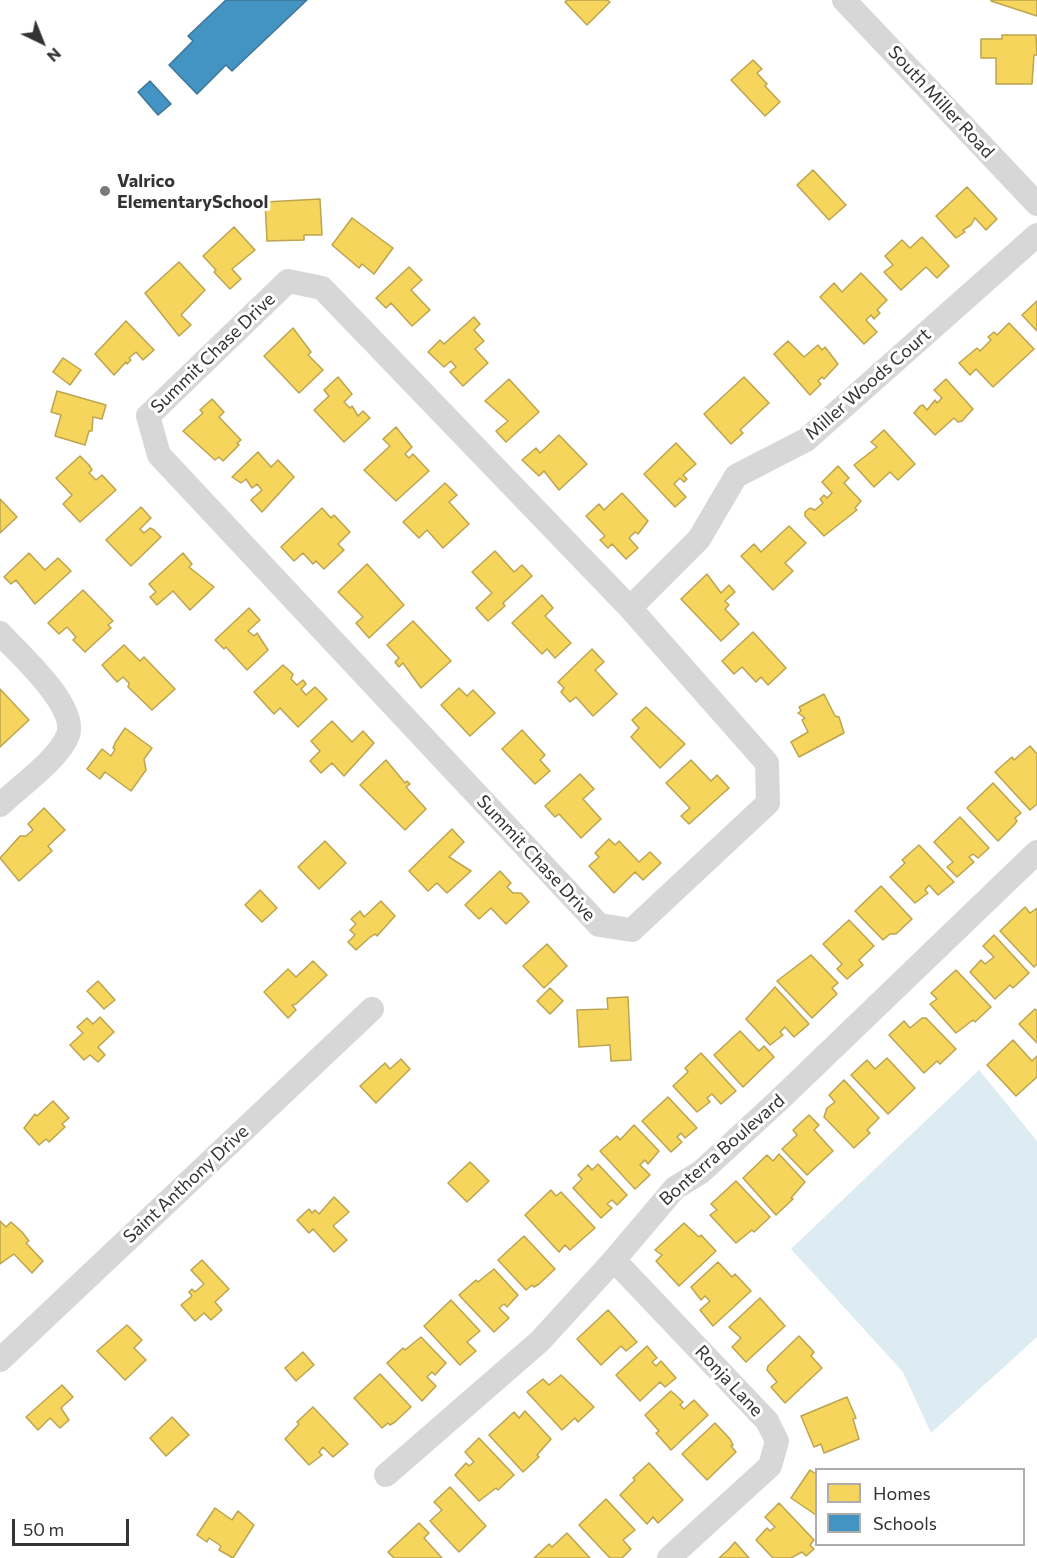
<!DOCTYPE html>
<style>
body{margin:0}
#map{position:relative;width:1037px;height:1558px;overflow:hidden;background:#fff;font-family:Commissioner,sans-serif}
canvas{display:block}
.legend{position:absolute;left:815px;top:1468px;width:210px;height:78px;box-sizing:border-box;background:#fff;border:2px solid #adadad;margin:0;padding:8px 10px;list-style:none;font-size:18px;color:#333}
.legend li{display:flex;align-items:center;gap:12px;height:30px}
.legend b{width:30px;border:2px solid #adadad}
.north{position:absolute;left:12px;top:12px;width:60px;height:60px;-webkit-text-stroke:4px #fff;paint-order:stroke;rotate:137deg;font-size:16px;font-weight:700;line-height:24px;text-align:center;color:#333}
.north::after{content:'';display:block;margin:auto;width:21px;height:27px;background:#333;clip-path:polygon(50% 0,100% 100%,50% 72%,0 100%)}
.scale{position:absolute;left:12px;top:1519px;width:117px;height:27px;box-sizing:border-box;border:3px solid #333;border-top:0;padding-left:8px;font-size:18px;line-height:21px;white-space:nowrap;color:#333;-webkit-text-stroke:4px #fff;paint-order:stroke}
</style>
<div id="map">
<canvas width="1037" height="1558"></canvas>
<ul class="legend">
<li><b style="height:16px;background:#f6d55c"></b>Homes</li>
<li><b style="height:16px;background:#4393c3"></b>Schools</li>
</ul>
<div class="north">N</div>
<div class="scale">50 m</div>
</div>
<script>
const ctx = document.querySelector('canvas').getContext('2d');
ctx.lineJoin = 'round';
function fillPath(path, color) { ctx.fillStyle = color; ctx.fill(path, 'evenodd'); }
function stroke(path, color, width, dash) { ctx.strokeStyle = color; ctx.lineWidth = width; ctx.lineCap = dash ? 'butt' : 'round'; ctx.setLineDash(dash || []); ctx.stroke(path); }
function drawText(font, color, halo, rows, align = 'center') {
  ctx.font = font + ' Commissioner,sans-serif'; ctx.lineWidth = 6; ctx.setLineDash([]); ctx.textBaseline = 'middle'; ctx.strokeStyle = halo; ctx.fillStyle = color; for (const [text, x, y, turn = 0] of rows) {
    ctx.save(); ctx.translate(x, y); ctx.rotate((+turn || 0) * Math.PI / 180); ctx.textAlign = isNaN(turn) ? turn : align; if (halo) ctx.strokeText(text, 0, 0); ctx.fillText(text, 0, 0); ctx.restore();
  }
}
fillPath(new Path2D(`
 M979,1070l58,71v196l-106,96 -28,-61 -112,-123z`), '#ddebf3');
const homes = new Path2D(`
 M567,0h40l3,2 -23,23 -22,-23z
 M1037,0v16l-46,-15v-1z
 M1002,35h34l1,20h-3l-2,29h-36v-26h-15v-19h21z
 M753,60l9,9 -5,4 10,11 -2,2 15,16 -15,14 -34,-36z
 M813,170l33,35 -17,15 -32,-35z
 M967,187l30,32 -11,11 -11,-12 -4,7 -8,5 2,2 -9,6 -20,-22z
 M320,199l2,36h-18v5l-37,1 -2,-39z
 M352,218l41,30 -19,26 -12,-10 -3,4 -27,-23z
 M234,227l21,23 -23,19 9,10 -11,10 -16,-17 2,-2 -13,-14z
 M922,237l27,29 -12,12 -11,-11 -25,23 -17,-18 9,-7 -8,-9 17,-16 8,8z
 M179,262l26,28 -24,25 10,10 -12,11 -34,-43z
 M409,267l13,13 -11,10 19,20 -18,16 -21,-23 -5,5 -10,-10z
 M861,273l26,27 -10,10 3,3 -6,6 -3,-4 -5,5 11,12 -13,12 -44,-47 14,-14 8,9z
 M1037,301v30l-15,-16z
 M474,317l6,7 -6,6 10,11 -9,8 13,14 -25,23 -13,-14 6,-5 -5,-6 -7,6 -16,-15 12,-12 4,4z
 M126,321l28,29 -11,10 -7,-8 -7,6 2,2 -4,4 -1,-2 -12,13 -19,-21z
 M1009,323l25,26 -41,38 -17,-18 -6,6 -11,-12 18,-15 3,3 11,-11 -3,-3 6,-5 3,3z
 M293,328l18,24 -3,3 15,15 -24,23 -35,-37z
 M788,341l16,16 14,-12 4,5 3,-3 13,17 -14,15 -2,-2 -4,4 3,3 -11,11 -36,-41z
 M63,358l18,12 -11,15 -17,-13z
 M338,377l14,17 -8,8 6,6 2,-2 6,10 5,-5 7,7 -26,24 -30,-32 15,-14 -5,-6z
 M744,377l25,26 -29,27 3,3 -12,11 -27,-30z
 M509,379l30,33 -33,30 -10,-11 12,-10 -23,-20z
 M946,379l27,30 -11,12 -4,1 -4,-4 -19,17 -21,-22 6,-7 3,-1 4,5 8,-10 2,3 5,-5 -8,-8z
 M57,391l49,14 -4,14 -9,-2 -1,14h-3l-4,14 -30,-9 6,-21 -10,-3z
 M212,399l12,13 -5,5 22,23 -4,3 2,2 -16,16 -4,-4 -4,3 -32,-29 20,-18 -3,-3z
 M396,427l16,20 -7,7 4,4 4,-4 16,17 -33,30 -32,-31 26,-24 -7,-7z
 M884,430l31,34 -17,16 -8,-8 -16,15 -20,-22 23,-18 -6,-5z
 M559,435l28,29 -28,26 -15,-19 -5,5 -17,-16 14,-12 4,5z
 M676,443l20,21 -13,11 4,4 -3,3 -4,-4 -6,6 12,13 -11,10 -31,-33z
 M258,452l13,15 7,-7 16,17 -32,35 -11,-12 11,-10 -5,-6 -5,4 -6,-9 -5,4 -9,-6z
 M80,456l9,9 3,5 -3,3 7,7 6,-5 14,15 -36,32 -17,-18 9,-9 -16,-17z
 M838,466l11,12 -5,5 17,18 -6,7 2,2 -33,26 -19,-20v-4l5,-4 5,2 8,-7 -3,-4 4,-4 3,3 5,-5 -10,-11z
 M445,483l12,12 -8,7 20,22 -26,24 -16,-18 -8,8 -16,-16z
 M622,493l26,28 -10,13 -3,-2 -6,6 9,10 -12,11 -14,-15 -4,4 -8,-8 5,-4 -19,-20 13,-12 5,6z
 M0,499l17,18 -17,16z
 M141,507l10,11 -11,11 4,4 6,-5 4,2 7,7 -30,29 -25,-26z
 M322,508l9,10 3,-3 16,17 -12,12 6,6 -20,19 -8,-8 -3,3 -10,-11 -9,8 -13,-14z
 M789,526l17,17 -21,20 8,8 -20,19 -32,-34 13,-12 7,8z
 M495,551l19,21 8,-7 10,11 -29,27 2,3 -17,15 -12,-13 16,-15 -20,-21z
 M29,553l16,17 13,-12 13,13 -36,33 -19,-24 -5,4 -7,-7z
 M183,553l9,11 -3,3 25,20 -24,23 -17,-19 -16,14 -7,-8 6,-5 -7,-8z
 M367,564l37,41 -35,33 -13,-15 7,-6 -25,-25z
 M707,574l14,19 8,-8 6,7 -10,9 4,4 -4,4 14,15 -18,17 -40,-42z
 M83,590l30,31 -5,4 3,3 -26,24 -12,-12 3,-3 -9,-10 -8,7 -11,-11z
 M542,595l11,13 -8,8 26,27 -16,15 -8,-9 -5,5 -30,-31z
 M249,608l11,12 -12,11 6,5 3,-3 11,17 -21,20 -21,-23 -2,2 -9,-9z
 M413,621l38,40 -30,27 -18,-25 -4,4 -4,-5 4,-4 -12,-13z
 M753,632l33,36 -18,17 -7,-8 -5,5 -14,-15 -8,7 -12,-13z
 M124,645l16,16 4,-4 31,32 -23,21 -24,-23 1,-4 -6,-6 -6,5 -15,-17z
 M592,649l12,13 -9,8 22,24 -24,22 -17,-19 -6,5 -9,-10 3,-4 -6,-6z
 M283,665l10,9 -2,5 6,6 6,-5 3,4 -5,5 5,6 9,-8 12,12 -29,28 -18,-19 -6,6 -20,-22z
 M459,688l8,8 6,-6 22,23 -25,23 -29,-31z
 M0,689l29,31 -29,27z
 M824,694l11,22 4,1 5,16 -45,24 -8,-15 17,-10 -6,-12 3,-2 -7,-5 3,-2 -2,-4z
 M646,707l39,37 -25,24 -29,-31 8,-9 -7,-8z
 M332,721l20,21 11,-11 11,12 -30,33 -12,-13 -11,10 -11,-12 10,-10 -9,-10z
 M125,728l27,20 -8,11 2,11 -15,21 -26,-19 -5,7 -13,-10 15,-20 9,7 4,-7 -2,-1 2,-5z
 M522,730l23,25 -5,5 10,11 -15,13 -33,-35z
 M1030,746l7,8v50l-7,6 -35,-38 17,-15 2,3z
 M386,760l19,23 2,-2 3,3 -4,3 20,22 -21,21 -45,-45z
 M691,760l20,21 6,-6 12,13 -40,36 -8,-8 9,-8 -24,-25z
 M580,774l14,15 -11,10 18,20 -20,19 -22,-24 -4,3 -10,-11z
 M993,783l28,30 -6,5 2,3 -3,4 -16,16 -31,-33z
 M44,808l21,22 -17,16 4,5 -33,30 -19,-23 20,-22h6l7,-6 -5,-6z
 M960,817l29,31 -11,10 -5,-4 -4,3 5,5 -17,15 -10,-10 6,-5 -19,-20z
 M452,829l12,13 -15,15 22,14 -24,22 -10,-10 -9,8 -19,-20z
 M609,839l6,6 4,-4 20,21 11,-10 11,11 -18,17 -8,-8 -21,21 -25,-27 10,-9 -4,-4z
 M325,841l21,22 -27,26 -21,-22z
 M919,845l35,37 -16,13 -9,-10 -4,5 3,3 -13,10 -25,-26 15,-14 -3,-3z
 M500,871l11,12 -4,4 6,6h8l8,9 -23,22 -15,-16 -12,11 -14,-14z
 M881,886l31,33 -16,15h-6l-7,6 -28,-29z
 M260,890l17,18 -15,14 -17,-17z
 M381,901l14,15 -18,20 -2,-2 -6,4 -13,12 -8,-8 7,-7 -5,-5 6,-6 -5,-5 9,-8 4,6z
 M1025,907l5,6 7,-5v56l-3,3 -34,-36z
 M849,920l25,26 -15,14 4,5 -16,14 -10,-10 5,-5 -19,-20z
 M994,935l35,38 -16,15 -3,-3 -15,14 -25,-27 11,-12 4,4 9,-7 -11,-11z
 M547,944l20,22 -23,22 -21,-22z
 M811,955l27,28 -6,5 5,6 -25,24 -35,-37z
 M313,961l14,14 -31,29 -4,1 4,5 -8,8 -24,-26 24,-23 8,8z
 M956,970l35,37 -16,15 -2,-2 -17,13 -26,-29 7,-5 -6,-6z
 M98,981l17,19 -11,9 -17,-18z
 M775,987l34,37 -15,13 -9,-10 -5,5 3,3 -13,10 -24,-26z
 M550,988l13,13 -13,13 -13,-13z
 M628,997l3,63 -20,1 -1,-16 -31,2 -2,-37 31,-1 -1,-11z
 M1035,1009l2,2v32l-18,-19z
 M100,1017l14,15 -16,15 7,8 -7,7 -8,-7 -6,5 -14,-15 13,-12 -6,-6 10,-9 6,6z
 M922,1018h4l30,31 -16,15 -3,-3 -13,12 -35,-38 15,-14 6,7z
 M740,1031l19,20 5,-5 10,11 -31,30 -29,-32z
 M1013,1040l19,21 5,-5v21l-21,19 -29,-31z
 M701,1053l35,38 -15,13 -9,-10 -5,4 3,4 -13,10 -24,-26 15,-14 -3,-4z
 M887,1058l28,30 -27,26 -37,-39 16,-15 8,9z
 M401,1059l9,10 -34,34 -16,-17 25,-23 5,6z
 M844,1080l35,38 -12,12 3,3 -16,15 -30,-31 3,-9 8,-6 -6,-7z
 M668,1097l29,31 -12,10 -4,-5 -4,4 5,5 -11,10 -29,-31z
 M53,1101l16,17 -7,6 3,3 -16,15 -3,-3 -7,6 -15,-17 11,-14 2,2z
 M809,1115l10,10 -5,5 19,21 -26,24 -25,-26 15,-14 -4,-5z
 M634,1125l25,26 -11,13 -3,-4 -5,5 10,10 -15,14 -35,-38 17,-15 3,4z
 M779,1154l26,28 -14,16 2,1 -17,16 -33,-37 24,-23 6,6z
 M470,1162l19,19 -22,21 -19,-19z
 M598,1164l29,31 -10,10 -5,-5 -5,4 5,4 -11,10 -28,-30 9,-9 -4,-4 10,-10 4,5z
 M736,1181l34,36 -16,15 -2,-2 -16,13 -26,-28 7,-5 -6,-6z
 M551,1190l5,6 5,-4 34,36 -25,22 -5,-5 -6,7 -34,-37z
 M334,1197l15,15 -16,14 14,14 -13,12 -21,-23 -4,4 -12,-13 12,-11 3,4 3,-3 4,4z
 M0,1221l6,6 5,-5 11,10 7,9 -3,2 17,18 -11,12 -18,-19 -14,10z
 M684,1223l15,14 2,-2 15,16 -37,35 -23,-25 6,-6 -7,-5z
 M524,1236l31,33 -16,15 -5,3 -2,-2 -6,5 -28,-30z
 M202,1260l27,29 -14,13 7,8 -11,10 -7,-7 -9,8 -14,-16 11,-9 -3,-4 3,-3 3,3 9,-8 -13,-14z
 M718,1262l14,15 3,-3 16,17 -38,35 -13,-16 10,-9 -5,-5 -4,4 -10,-13z
 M494,1269l24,26 -11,12 -3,-3 -5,4 10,10 -15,14 -35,-37 17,-15 2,2z
 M760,1298l25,28 -39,36 -14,-15 9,-9 -12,-11z
 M451,1300l29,31 -13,11 9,9 -16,14 -36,-39z
 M608,1310l29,32 -11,9 -5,-5 -20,19 -24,-26z
 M127,1325l15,15 -8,8 12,12 -21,20 -28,-29z
 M799,1336l15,16 -3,4 11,12 -37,35 -14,-16 6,-5 -10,-12 1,-4z
 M421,1337l25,26 -11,12 -3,-3 -5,5 9,9 -14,15 -35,-38 16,-15 2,2z
 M647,1346l10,12 -5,4 4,4 5,-5 15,17 -11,9 -5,-5 -20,19 -24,-26z
 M303,1352l11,13 -18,16 -11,-13z
 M380,1374l31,33 -16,15 -5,3 -2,-2 -6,5 -28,-30z
 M561,1375l33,32 -16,15 -3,-4 -13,12 -35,-38 16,-13 6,6z
 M62,1385l11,12 -12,11 8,12 -9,8 -10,-10 -12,12 -12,-13z
 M671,1391l12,11 -3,3 4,4 10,-9 14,15 -37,35 -15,-17 3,-2 -14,-16z
 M847,1397l9,21 -3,1 6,20 -35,14 -3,-9 -7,3 -13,-31z
 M313,1407l35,37 -15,13 -10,-10 -4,5 3,3 -13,10 -24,-26 14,-15 -2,-2z
 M525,1411l26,28 -14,16 2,2 -16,15 -34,-37 25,-23 5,6z
 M172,1417l17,18 -23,21 -16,-18z
 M715,1423l15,16 3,6 -2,1 5,6 -29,28 -25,-26z
 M479,1438l35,37 -16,15 -2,-2 -17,13 -24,-26 11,-12 3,3 5,-4 -9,-10z
 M649,1463l34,37 -25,23 -5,-6 -6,7 -27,-29 15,-15 -2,-2z
 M810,1470l6,4v41l-25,-17z
 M450,1487l36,39 -27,26 -29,-31 12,-11 -8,-8z
 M606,1499l29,31 -12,10 8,9 -9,9h-12l-31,-33z
 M779,1503l35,37 -4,5 4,4 -8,7 -4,-4 -11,6h-18l-17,-18 11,-12 3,3 5,-4 -10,-10z
 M215,1508l17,12 6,-9 16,14 -21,33 -14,-8 2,-4 -12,-8 -2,4 -10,-7z
 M419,1523l10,10 -5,5 18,20h-48l-6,-6z
 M567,1533l23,25h-56l15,-14 3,3z
 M735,1542l14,16h-30l9,-8z`);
fillPath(homes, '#f6d55c');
stroke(homes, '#bca450', 1.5);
const schools = new Path2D(`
 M226,0h81l-75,71 -6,-6 -29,29 -28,-29 24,-24 -5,-5z
 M150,81l21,23 -13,11 -20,-23z`);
fillPath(schools, '#4393c3');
stroke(schools, '#3e7698', 1.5);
stroke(new Path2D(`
 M844,0l193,204
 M288,281l34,7 308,320 137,155 1,40 -136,127 -33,-5 -440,-470 -11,-39z
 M630,608l69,-69 37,-63 70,-36 231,-205
 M0,633c19,21 78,73 68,102 -9,24 -49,52 -68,70
 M614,1260l153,161 10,20 -7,25 -101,92
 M0,1360l372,-351
 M386,1475l154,-134 74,-81 61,-72 26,-16 76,-70 260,-250`), '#d7d7d7', 24);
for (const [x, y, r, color] of [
 [105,191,6,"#7a7a7a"]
]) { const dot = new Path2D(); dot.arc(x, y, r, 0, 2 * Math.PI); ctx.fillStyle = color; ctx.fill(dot); stroke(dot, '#fff', 2); }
drawText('18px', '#333', '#fff', [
 ["South Miller Road",941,102,47],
 ["Summit Chase Drive",213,353,-44],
 ["Miller Woods Court",868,384,-41],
 ["Summit Chase Drive",536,858,47],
 ["Bonterra Boulevard",722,1150,-41],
 ["Saint Anthony Drive",186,1184,-43],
 ["Ronja Lane",729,1381,47]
]);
drawText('bold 18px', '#333', '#fff', [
 ["Valrico",117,181],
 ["ElementarySchool",117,202]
], 'left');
</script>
